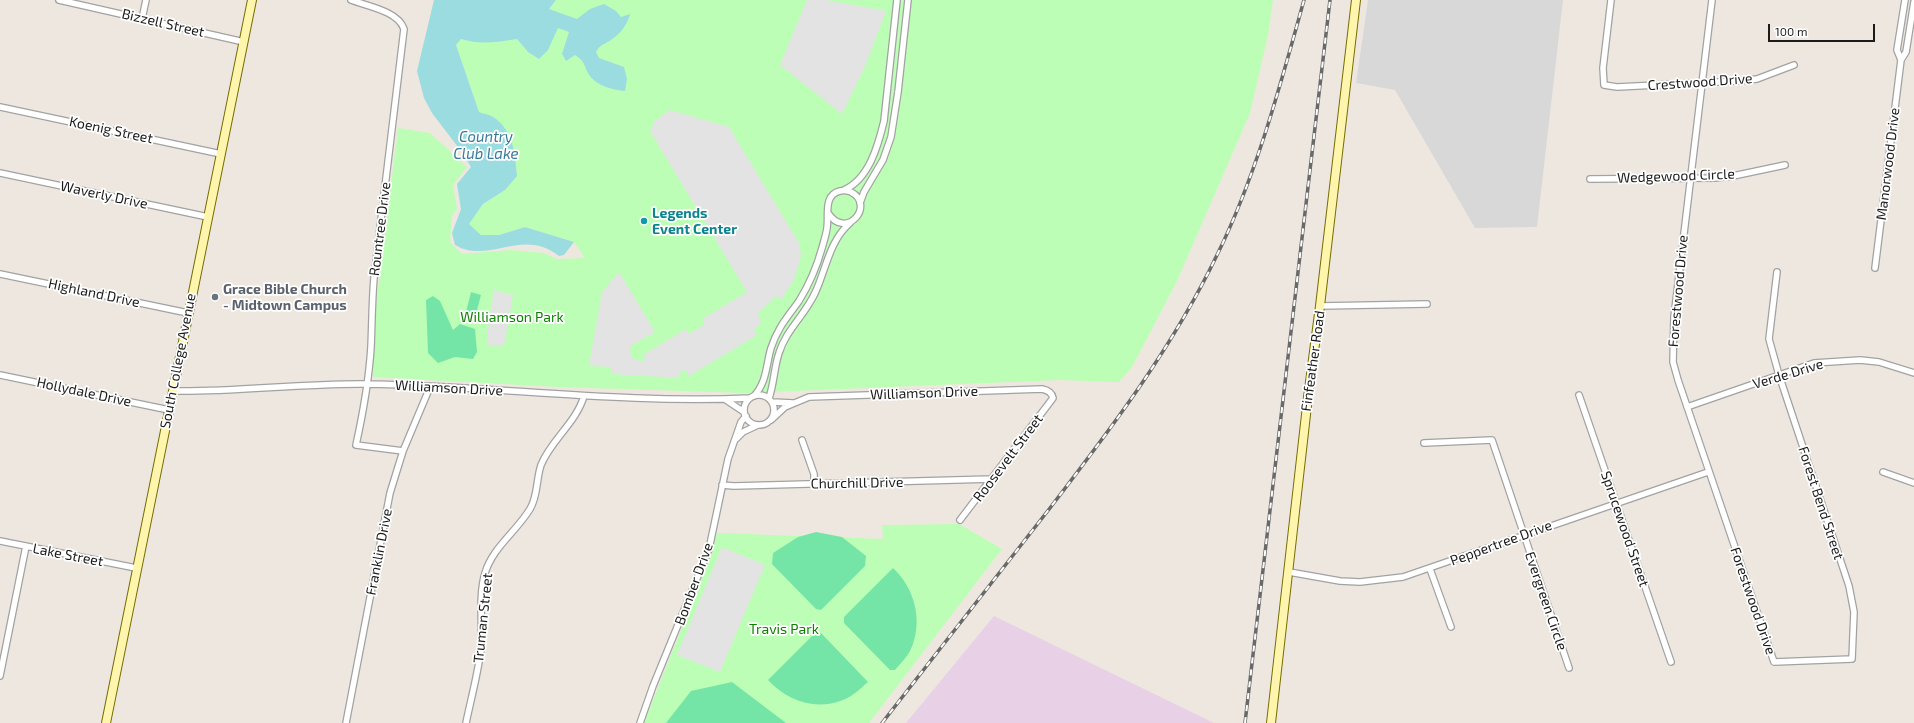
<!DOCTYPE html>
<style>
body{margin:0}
#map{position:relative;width:1914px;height:723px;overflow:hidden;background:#eee7df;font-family:"Exo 2",sans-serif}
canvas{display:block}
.scale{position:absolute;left:1768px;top:24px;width:107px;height:18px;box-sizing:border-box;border:2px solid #1b1b1b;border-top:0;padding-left:5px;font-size:12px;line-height:14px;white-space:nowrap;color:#1b1b1b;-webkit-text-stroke:3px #fff;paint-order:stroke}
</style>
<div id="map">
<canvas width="1914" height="723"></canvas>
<div class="scale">100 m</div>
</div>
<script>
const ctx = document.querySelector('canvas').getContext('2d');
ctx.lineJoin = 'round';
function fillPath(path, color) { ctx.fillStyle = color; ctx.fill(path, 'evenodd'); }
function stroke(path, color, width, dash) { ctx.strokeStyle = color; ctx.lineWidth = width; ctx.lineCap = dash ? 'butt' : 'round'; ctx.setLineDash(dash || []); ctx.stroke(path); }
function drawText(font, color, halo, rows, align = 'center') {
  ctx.font = font + ' "Exo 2",sans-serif'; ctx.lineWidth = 3.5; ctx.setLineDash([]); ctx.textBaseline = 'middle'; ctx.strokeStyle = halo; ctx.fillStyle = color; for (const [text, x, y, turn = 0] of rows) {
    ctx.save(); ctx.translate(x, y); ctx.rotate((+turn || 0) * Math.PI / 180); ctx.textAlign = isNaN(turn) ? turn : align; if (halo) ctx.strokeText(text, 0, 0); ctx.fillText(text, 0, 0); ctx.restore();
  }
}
fillPath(new Path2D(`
 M1368,0h195l-26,227 -62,1 -80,-138 -39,-7z`), '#d9d8d8');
fillPath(new Path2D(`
 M994,616l220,107h-308z`), '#e8d1e7');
fillPath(new Path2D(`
 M556,0h717l-5,35 -18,78 -73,168 -45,86 -13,15 -60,-2 -314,13 -186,-6 -186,-10 2,-65 23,-184 32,5 37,34 -14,18 4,24 -5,7 -2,26 12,12 49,-4 33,3 13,6 28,-1 -11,-16 -49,-15 -26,8h-18l-13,-11 15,-20 22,-14 -10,-72 -16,-6 -23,-67 5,-6 11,3 45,-3 11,13 21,-43z
 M959,524l43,25 -133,174h-225l58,-146 15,-44 166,6 -1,-14z`), '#bdfeb6');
fillPath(new Path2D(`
 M471,292l10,3 -5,19 -10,-2z
 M433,296l7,5 13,29 7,-6 15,5 2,23 -4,7 -18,-2 -17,6 -10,-10 -2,-53z
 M816,532l26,5 24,19 -1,10 -44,44 -5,-1 -44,-45 1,-11 25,-16z
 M893,568c22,20 31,55 17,83 -3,6 -10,13 -15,19h-5l-46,-47v-6z
 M816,632l5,1 47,49c-7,6 -16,15 -25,18 -28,11 -55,1 -75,-20z
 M732,682l54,41h-120l25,-32z`), '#75e5a7');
fillPath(new Path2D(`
 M807,0h19l60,11 -21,55 -23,48 -62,-49z
 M670,110l59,17 70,116 2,11 -3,13 -5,14 -12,19 -5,-4 -18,17 3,10 -7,7 3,5 -68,41 -4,-6 -5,2v6l-68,-4v-7l-23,-1 13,-74 17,-20 36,60 -23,13 -2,4 1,8 9,4 6,-1 -3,-5 43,-26 3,5 16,-10 -3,-5 45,-27 -97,-161 5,-10z
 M494,290l19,5 -9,50h-16v-16z
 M722,547l43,18 -45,107 -43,-17z`), '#e3e3e3');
fillPath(new Path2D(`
 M434,0h122l-7,9 28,10 13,-10 14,-5 12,7 5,6 9,-3c-2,10 -11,21 -19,26 -7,5 -11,4 -15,12l3,6 25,9 3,12 -2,12c-11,-1 -28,-5 -35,-15 -7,-10 -3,-13 -15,-21l-9,6 -4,-7 7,-22 -11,-4 -10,22 -9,9 -11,-7 -11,-13c-20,3 -37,6 -56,0l-5,6 23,67c5,2 13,3 17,7 18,14 19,36 21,57l-12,14 -22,14 -14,20 12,11h18l26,-8 49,15 -10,13 -5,1c-37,-29 -69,9 -104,-11l-3,-12 9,-24 -4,-25 14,-17 -10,-16 -29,-38 -8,-15 -7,-27z`), '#9bdce0');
const street = new Path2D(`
 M59,0l185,42
 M351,0c16,6 47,11 53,29l-30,249c-2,23 -2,46 -3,69 -2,33 -8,66 -15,98l47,6
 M1611,0l-8,68 1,17 13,2 121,-6 19,-2 37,-14
 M1712,0l-38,317 -1,45 5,18 96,282 78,-3 2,-47 -5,-26 -70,-211 -10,-36 8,-67
 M142,19l4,-19
 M1901,60l5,-8 8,-50
 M0,107l221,47
 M0,173l208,44
 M1590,179l124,-1 19,-2 52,-11
 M844,190c25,-11 34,-44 40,-69l13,-121
 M860,203l4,-11 19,-32 8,-23 7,-45 10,-92
 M1875,268l26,-208 -4,-10 8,-50
 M0,274l188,39
 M1320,306l107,-2
 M0,375l169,35
 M174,391c64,1 128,-8 193,-7 128,2 255,20 383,14
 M744 410a15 15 0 1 1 30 0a15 15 0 1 1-30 0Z
 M1579,395l92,267
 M754,396c13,-14 12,-31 17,-48 7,-21 16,-30 28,-47 10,-16 18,-35 23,-53 2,-7 4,-13 5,-20 2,-13 -4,-33 13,-37 4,-1 8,0 11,1 25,13 -5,49 -23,21
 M769,398c5,-14 5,-30 10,-45 7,-23 26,-38 36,-60 11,-23 14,-52 35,-70
 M726,400l18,12
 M772,402l21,1
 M1687,407l127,-44 46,-3 19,2 35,11
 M771,420l14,-13 24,-10 233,-8c5,1 10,3 11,9l-3,4 -90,118
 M736,439l7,-7 15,-7
 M802,440l12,34v10
 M1424,443l68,-3 77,228
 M1883,472l31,11
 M722,485l12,1 258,-7
 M0,541l136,27
 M1430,569l21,58
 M1289,572l51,9 20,1 43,-5 305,-105
 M0,676l26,-130
 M346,723l44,-230 13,-42 27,-64
 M466,723c5,-24 12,-50 15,-74 2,-25 -3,-52 4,-76 8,-26 31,-41 45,-64 8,-13 6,-29 11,-44 10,-25 35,-42 43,-69
 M640,723l13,-37 56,-137 19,-90 13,-37 5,-6`);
const secondary = new Path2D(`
 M106,723l146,-723
 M1271,723l37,-326 12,-91 36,-306`);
stroke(street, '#a2a2a2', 8);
stroke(secondary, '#746d00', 10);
stroke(street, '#fff', 5.5);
stroke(secondary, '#fff5ac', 8);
const rail = new Path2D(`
 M882,723c56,-72 112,-143 168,-215 63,-82 123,-161 168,-255 39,-80 62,-167 86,-253
 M1245,723l85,-723`);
stroke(rail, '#696969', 3.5);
stroke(rail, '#fff', 2, [6]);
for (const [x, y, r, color] of [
 [644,221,4,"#0f9aa8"],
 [215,297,4,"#6b7280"]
]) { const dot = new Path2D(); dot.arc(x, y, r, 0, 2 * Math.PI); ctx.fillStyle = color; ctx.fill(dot); stroke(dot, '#fff', 1.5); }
drawText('14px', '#1b1b1b', '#fff', [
 ["Bizzell Street",163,23,13],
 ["Crestwood Drive",1700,82,-4],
 ["Koenig Street",111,130,12],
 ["Manorwood Drive",1888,164,-83],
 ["Wedgewood Circle",1676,176,-2],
 ["Waverly Drive",104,195,12],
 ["Rountree Drive",380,229,-83],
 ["Forestwood Drive",1678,291,-85],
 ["Highland Drive",94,293,12],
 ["South College Avenue",178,361,-79],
 ["Finfeather Road",1313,361,-82],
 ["Verde Drive",1788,374,-17],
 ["Williamson Drive",449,388,3],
 ["Hollydale Drive",84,392,12],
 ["Williamson Drive",924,393,-2],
 ["Roosevelt Street",1008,458,-53],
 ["Churchill Drive",857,483,-1],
 ["Forest Bend Street",1821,503,72],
 ["Sprucewood Street",1625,529,71],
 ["Peppertree Drive",1501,543,-20],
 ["Franklin Drive",379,552,-79],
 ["Lake Street",68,555,11],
 ["Bomber Drive",694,584,-70],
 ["Evergreen Circle",1546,601,71],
 ["Forestwood Drive",1753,601,71],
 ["Truman Street",483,618,-84]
]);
drawText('bold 14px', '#0d838f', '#fff', [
 ["Legends",652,213],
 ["Event Center",652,229]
], 'left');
drawText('bold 14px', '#5b616d', '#fff', [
 ["Grace Bible Church",223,289],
 ["- Midtown Campus",223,305]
], 'left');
drawText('14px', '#0d8002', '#fff', [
 ["Williamson Park",512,317],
 ["Travis Park",784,629]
]);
drawText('italic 15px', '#3a7a9a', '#fff', [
 ["Country",486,137],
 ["Club Lake",486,154]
]);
</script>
